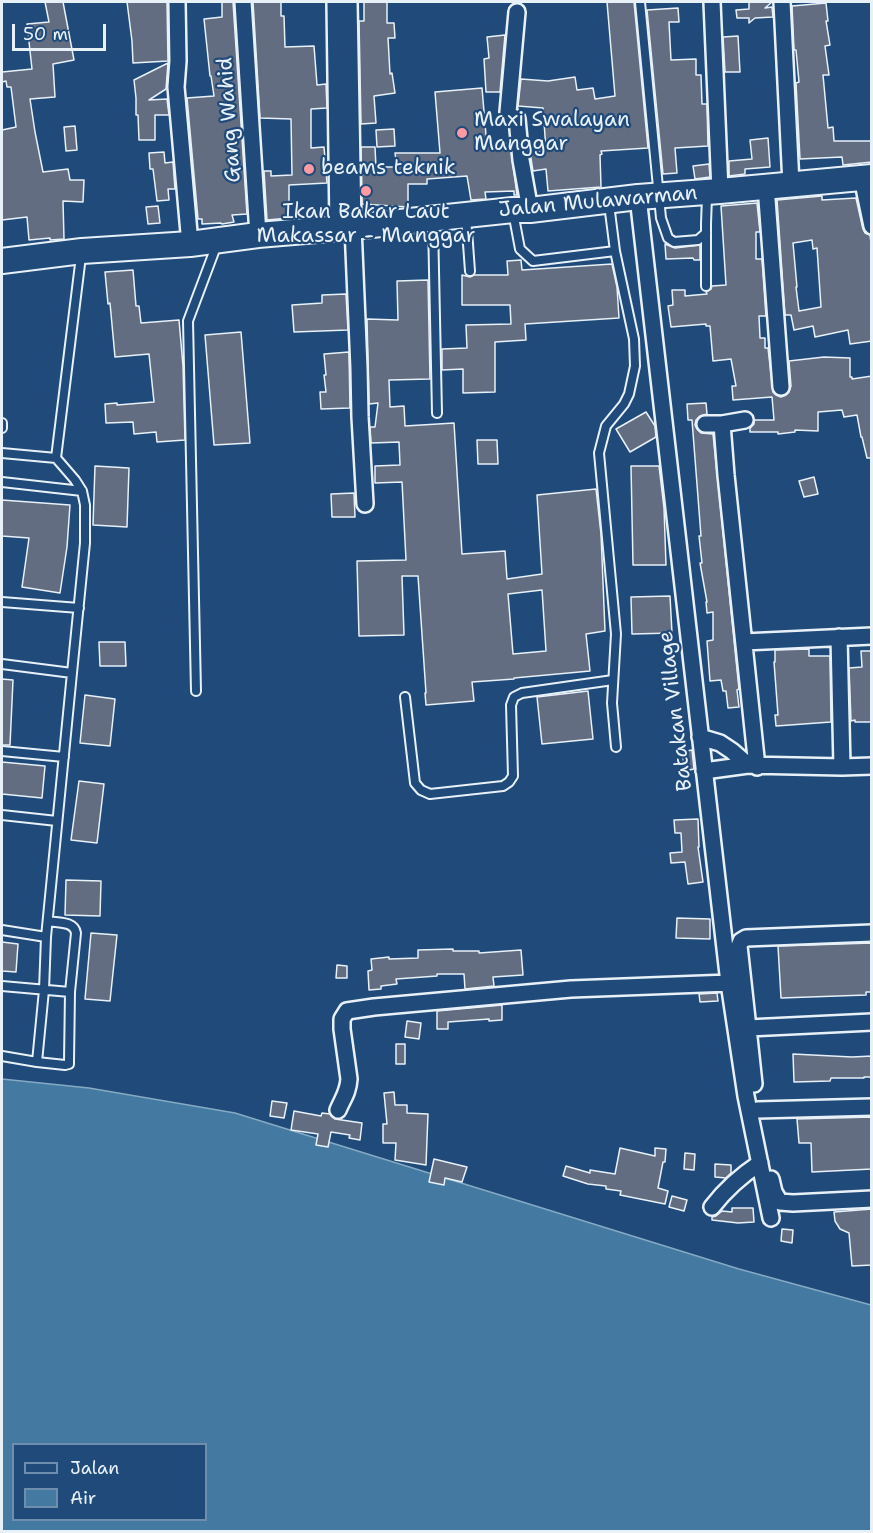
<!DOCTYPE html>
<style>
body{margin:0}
#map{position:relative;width:873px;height:1533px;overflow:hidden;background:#1f4a7a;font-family:"Shantell Sans",sans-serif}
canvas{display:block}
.frame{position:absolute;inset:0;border:3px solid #e8f1f8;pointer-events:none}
.legend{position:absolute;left:12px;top:1443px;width:195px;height:78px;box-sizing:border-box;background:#1f4a7a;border:2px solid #6f8dac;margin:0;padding:8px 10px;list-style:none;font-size:18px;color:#e8f1f8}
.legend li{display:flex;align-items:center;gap:12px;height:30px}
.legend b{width:30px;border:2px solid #6f8dac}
.scale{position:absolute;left:12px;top:24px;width:94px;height:27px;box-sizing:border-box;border:3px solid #e8f1f8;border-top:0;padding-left:8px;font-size:18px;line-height:21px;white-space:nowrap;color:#e8f1f8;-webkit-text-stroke:4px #1f4a7a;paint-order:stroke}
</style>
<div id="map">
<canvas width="873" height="1533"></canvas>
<div class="frame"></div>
<ul class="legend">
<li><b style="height:8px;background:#1f4a7a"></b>Jalan</li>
<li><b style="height:16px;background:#447aa1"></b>Air</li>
</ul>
<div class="scale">50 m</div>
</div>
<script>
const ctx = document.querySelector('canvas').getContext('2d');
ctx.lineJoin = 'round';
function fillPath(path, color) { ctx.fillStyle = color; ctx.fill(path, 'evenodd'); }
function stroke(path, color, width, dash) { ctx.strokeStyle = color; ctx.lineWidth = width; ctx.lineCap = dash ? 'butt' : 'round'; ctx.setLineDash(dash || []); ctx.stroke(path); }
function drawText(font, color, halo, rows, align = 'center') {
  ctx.font = font + ' "Shantell Sans",sans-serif'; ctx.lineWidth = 4.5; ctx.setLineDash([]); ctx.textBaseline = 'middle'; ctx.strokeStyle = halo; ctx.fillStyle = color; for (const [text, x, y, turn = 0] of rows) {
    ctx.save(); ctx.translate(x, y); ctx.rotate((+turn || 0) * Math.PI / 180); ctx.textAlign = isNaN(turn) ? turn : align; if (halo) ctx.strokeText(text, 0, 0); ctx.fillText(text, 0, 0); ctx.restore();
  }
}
const water = new Path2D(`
 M2,1079l87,9 146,25 504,156 132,36v226l-869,1zM14,1444h192v76h-192z`);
fillPath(water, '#447aa1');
stroke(water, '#86aac4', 1.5);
const building = new Path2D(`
 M45,2h18l11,58 -21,4 2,33 -25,2 5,33 8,40 25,-3 2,11h14l-1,22 -20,-1 1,38 -14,1v-2l-21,2 -2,-23 -25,3v-90l14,-3 -5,-40h-4l-1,-6 -4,1v-10l30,-3 -5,-45 22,-2z
 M127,2h40l1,59 -35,2 -1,-22z
 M222,2h11l14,212 -15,1 2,7 -12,2 -1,-1 -19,1v-5h-4l-11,-121 27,-2 -3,-20h-1l-6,-57 18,-2z
 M253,2h28v14h3l1,31 29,-1 3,39 9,-1 1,24 -16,1v39l13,-1 3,36 -38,2v33l-22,2 -3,-49h7v5l21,-1 -1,-56 -31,-1z
 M364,2h23v21h7l1,15h-7l2,36 2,-1 3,20 -21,3 2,27 -15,1 -2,-103h5z
 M607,2h27l14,146 -47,3 1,3 -2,1 1,32 -53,4 -2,-22 -13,2 -3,-19 16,-2 -3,-42 -25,-2 3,-27 27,2 27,-4 2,13 16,-2 2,11 20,-3z
 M749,2h23l-7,6 7,-1 1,10 -18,1 -6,5v-5h-12l-1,-8 13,-1z
 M826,3l2,18h-2l4,24 -5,1 4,29h-6l5,53 5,-1 1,14h38v21l-29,3 -1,-8 -42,2 -4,-76 3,-1 -3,-32h-2l-2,-44z
 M678,8l1,14h-10l2,38 25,-1v16h5l1,29h5l1,42 -33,2 2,25 -14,1 -16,-164z
 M505,35l-5,57h-14l-2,-33 5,-1 -2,-21z
 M738,36l2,36h-15l-2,-35z
 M168,63l-2,26 -17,11 18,-1 2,16h-14v25h-16l-1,-25h-2v-17l-2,-18z
 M482,88l5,59 23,-4 7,52h-3v-4l-29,1 1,7 -15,1 -4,-24 -40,3v5h-19v23l-46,-3 -1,-57h14l1,20h21l-2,-14h45l-5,-61z
 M75,126l2,24 -11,1 -2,-24z
 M394,129l1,17 -18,1 -1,-17z
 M768,138l2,29 -25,2v5l-16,2v-15l23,-2 -2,-19z
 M164,152l1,11 8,-1 2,27h-7l1,11 -12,1 -4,-32h-3l-1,-16z
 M709,164l1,13 -15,2 -2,-13z
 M822,196v4l34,-2 7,31 2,4 5,2 2,17v89l-22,3 -2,-14 -33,7 -2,-11 -19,4 -3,-15h-6l-8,-115zM812,240l1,9 4,-1 4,59 -22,4 -3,-24h1l-4,-44z
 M757,203l3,29h-4v27h6l4,57h-7l1,22h5v10h3l5,44 3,3 5,2 5,-2 3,-3 2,-6 -2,-25 35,-4 26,1v19h2v2l20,-3v82h-5l-5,-21h-1l-4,-22 -13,2 -2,-7 -24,2v19l-23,-1v2l-17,2v-2h-28v-4l4,-4v-4h20l-2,-23 -39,3 -1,-14h4l-5,-27 -18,2 -3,-35h-4v-2l-35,3 -3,-21 5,-1 -1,-15h13v6l22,-2 -1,-2 5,-3 1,-3 14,-1 -5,-79z
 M158,206l2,17 -12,1 -2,-17z
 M665,244l10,4 25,-3v15h-6l-1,-2 -27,1z
 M521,260l1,10 90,-6 5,23 2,31 -94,6 1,16 -31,2v50l-32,1v-24l-21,1v-21l25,-1 -1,-23 45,-1 -1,-19h-48v-30l8,2 4,-2h34l-1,-14z
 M133,270l3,36h3l2,17 38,-3 4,46 2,74 -28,2 -1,-10 -22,2 -1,-12 -27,1 -1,-19 12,-1v2l37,-3 -5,-48 -34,3 -5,-54 -2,1 -3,-32z
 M428,280l2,99 -41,1 1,27 14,-1 1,20 49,-3 8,131 43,-3 2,28 35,-5 -5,-79 59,-6 5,45 4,97 -19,3 4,37 -76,7v1l-42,3 2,19 -48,4 -1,-12h1l-8,-117h-16l2,59 -45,1 -2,-75 49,-1 -4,-78 -27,1v-17l25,-1 -1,-23 -28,1 -1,-16h5l3,-24 -9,1 -2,-85 31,1 -1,-39zM542,590l4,61 -33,3 -5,-60z
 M346,294l2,36 -54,2 -2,-27 30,-2v-8z
 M241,332l9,111 -36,2 -9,-110z
 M349,352l1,56 -29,1 -1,-17h6l-2,-17h2l-2,-21z
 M706,403l1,11 -7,2 -4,4 -1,5 2,4 4,4 12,1 26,255 -2,1 2,17 -11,1 -2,-17h-3l-2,-11 -11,1 -3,-40 6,-1v-28l-6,1 -1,-11h1l-7,-39h2l-3,-27h2l-9,-116h-4l-1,-16z
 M646,412l9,14 1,11 -26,15 -14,-23z
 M477,440h20l1,24h-20z
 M95,466l34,2 -2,59 -34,-2z
 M631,466h28l5,42 2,57h-33z
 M814,477l4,17 -14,3 -5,-16z
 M354,493l1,24h-23l-1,-23z
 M2,500l68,5 -3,42 -7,46 -38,-6 7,-49 -27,-2z
 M670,596l2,37 -40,1 -1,-37z
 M99,642h26l1,24h-26z
 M809,649v7h21l1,66 -55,4 -1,-11h3l-4,-53h1v-12z
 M861,651h11v71h-17v-2l-4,1 -2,-53 13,-1z
 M2,679l11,1 -3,65h-8z
 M588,691l5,48 -51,5 -5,-47z
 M85,695l30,4 -5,47 -30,-3z
 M692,750l2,19 -9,2 -3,-19z
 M2,762l43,4 -3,32 -40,-4z
 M79,781l25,3 -7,59 -26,-3z
 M698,819l1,28h-1l5,35 -15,2 -3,-22 -14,1 -1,-10 12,-1 -1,-19h-6l-1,-13z
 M66,880l35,1 -1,35 -35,-1z
 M677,918l33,1v20l-34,-1z
 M91,933l26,2 -7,66 -25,-2z
 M2,942l16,2 -2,28 -14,-1z
 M872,943v49h-6v3l-85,3 -3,-52z
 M453,949v2h26v2l42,-3 2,25 -30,2 1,9 -29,3 -1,-15h-27v2l-41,3 1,5 -16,2v3l-12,1 -1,-19 4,-1 -1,-11 18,-2v2l29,-1v-8z
 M337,965l10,1v12h-11z
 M717,993l1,8 -18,1 -1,-8z
 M502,1005v15l-13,1v-2l-41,3v7h-11v-18z
 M407,1021l14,2 -2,16 -14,-2z
 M396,1044h9v20h-9z
 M793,1054l59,3 20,-1v21h-8v1h-33l-1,3 -36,1z
 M394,1092l1,13h12v8l21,1 -2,51 -31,-5 1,-17h-13v-19h4l-3,-31z
 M272,1101l15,2 -3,15 -14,-2z
 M294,1111l27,5 1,-3 8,1 5,5 27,4 -2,17 -11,-2 1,-3 -19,-3 -3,15 -12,-2 2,-11 -27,-4z
 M872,1117v52l-60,3 -1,-29h-12l-2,-24z
 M620,1148l35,8v-8l11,1 -1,13h-2l-5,26 10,3 -3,13 -45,-9 1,-4 -15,-2v-3l-18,-2 -25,-8 3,-10 24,7v-3l25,4z
 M685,1153l10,1 -1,16 -10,-1z
 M434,1159l33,8 -5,15 -17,-4 -1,7 -15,-3z
 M715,1164l16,1v8l-5,5 -11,-1z
 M672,1196l15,4 -3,11 -15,-4z
 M732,1208h21l1,14 -16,1 -26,-3v-3l4,-1 6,-5 10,1z
 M872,1209v56l-20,1 -3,-33 -9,-4 -5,-8 -1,-9z
 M782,1229l11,1 -1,13 -11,-2z`);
fillPath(building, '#636d82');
stroke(building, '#e8f1f8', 1.5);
const service = new Path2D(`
 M640,2l21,216 7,20 6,4 24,-2 8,-7
 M609,204l6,47 19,88 1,27 -6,28 -5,10 -18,22 -7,27 17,181 -4,69 4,44
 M513,212l7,37 13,12 82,-10
 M466,217l4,54
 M433,223l4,190
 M706,286v-62l1,-28
 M2,423v5
 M2,453l54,5
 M2,482l80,9
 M2,602l77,6
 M2,664l70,9 13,-130v-38l-3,-14 -7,-11 -19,-22 25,-202
 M196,691l-8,-370 29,-77
 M405,697l10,86 6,7 9,4 73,-8 6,-4 4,-6 -2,-71 3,-8 8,-4 91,-13
 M2,751l62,6
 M2,815l55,6
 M48,921c10,2 26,0 28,12l-6,59 -1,69v3l-4,1 -28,-3 7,-72 2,-53 26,-264
 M2,930l44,7
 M2,986l68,6
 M2,1056l35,6`);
const minor = new Path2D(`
 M177,2l1,59 -2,26 14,157
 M243,2l15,233
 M335,2l3,227
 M349,2l4,225 6,141 1,49 5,87
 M712,2l8,189
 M782,2l9,182
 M517,12l-9,100 1,3 8,4 4,41 9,50
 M862,178l10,48
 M766,186l15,201
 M638,197l91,786 17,113 25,122
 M745,420l-23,4 4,51 31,292
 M705,424h17
 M839,637l3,130
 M744,642l128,-6
 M700,737l20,6 12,8 16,14
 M704,771l44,-6 94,2 30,-1
 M748,1028l-9,-82 2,-5 5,-3 126,-5
 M754,1084l-6,-56 124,-6
 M338,1110c5,-12 10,-17 11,-31l-7,-50v-10l5,-8 27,-4 197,-18 158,-6
 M757,1110l115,-3
 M771,1179l3,13 6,10 13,1 79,-4
 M712,1207c13,-17 30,-32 48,-44`);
const primary = new Path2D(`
 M2,261l80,-10 108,-7 68,-9 95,-8 160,-17h17l108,-13 82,-6 152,-14`);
stroke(service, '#e8f1f8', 12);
stroke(minor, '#e8f1f8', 20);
stroke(primary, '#e8f1f8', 28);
stroke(service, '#1f4a7a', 8);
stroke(minor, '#1f4a7a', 15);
stroke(primary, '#1f4a7a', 24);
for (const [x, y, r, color] of [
 [462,133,6,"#ff9aa2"],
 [309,169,6,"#ff9aa2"],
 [366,191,6,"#ff9aa2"]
]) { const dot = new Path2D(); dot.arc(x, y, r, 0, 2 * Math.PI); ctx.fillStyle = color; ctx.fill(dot); stroke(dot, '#1f4a7a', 2); }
drawText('21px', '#e8f1f8', '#1f4a7a', [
 ["Gang Wahid",230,120,-94],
 ["Jalan Mulawarman",598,202,-5],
 ["Batakan Village",676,711,-97]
]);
drawText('21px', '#e8f1f8', '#1f4a7a', [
 ["Maxi Swalayan",474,121],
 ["Manggar",474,145],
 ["beams teknik",321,169],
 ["Ikan Bakar Laut",366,213,"center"],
 ["Makassar - Manggar",366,237,"center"]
], 'left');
</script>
